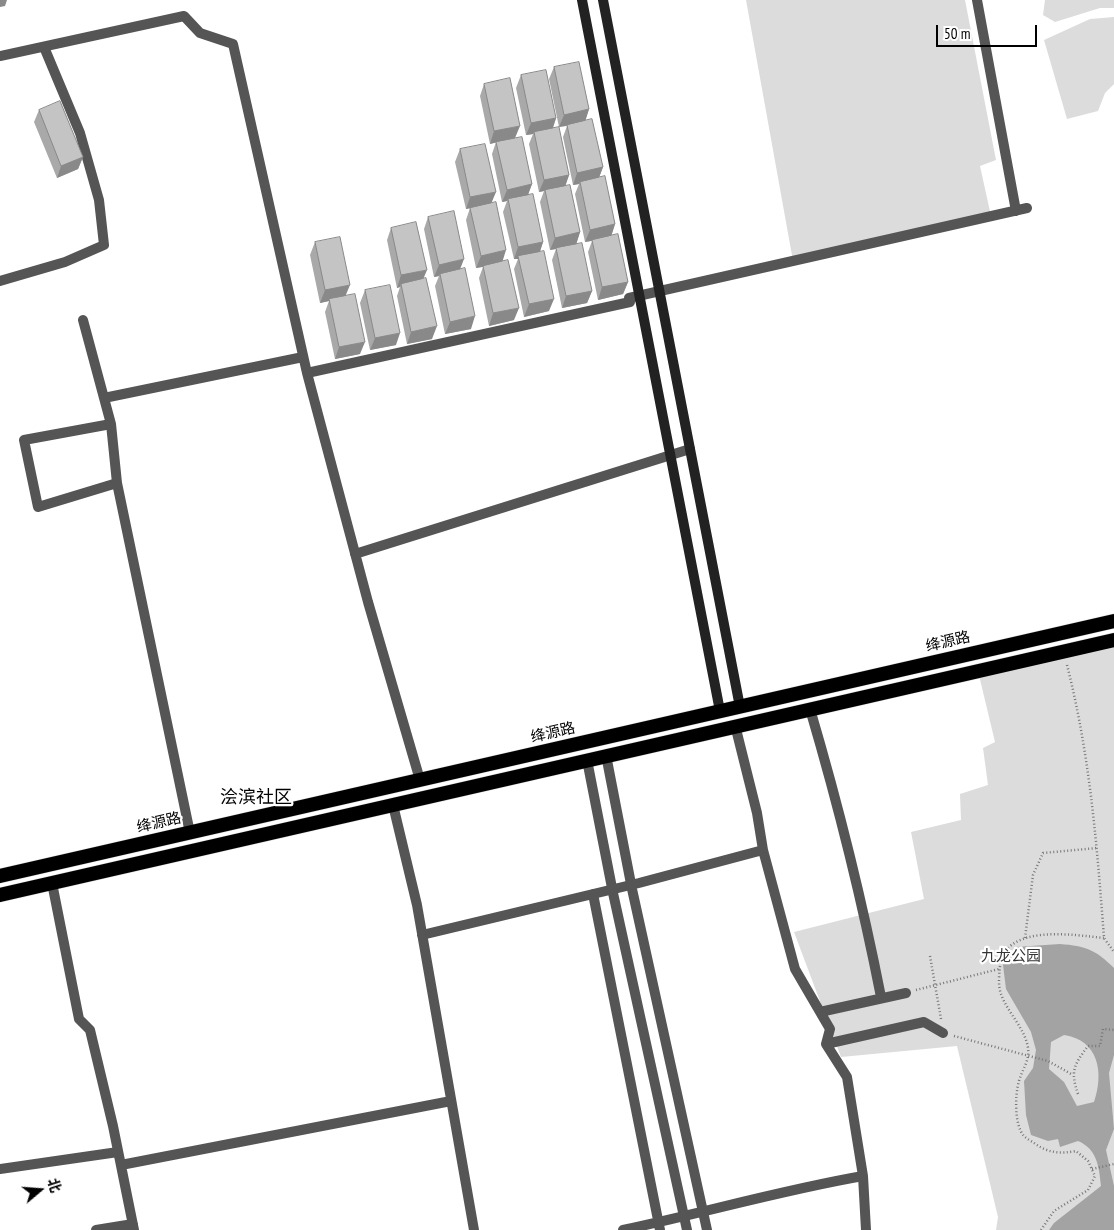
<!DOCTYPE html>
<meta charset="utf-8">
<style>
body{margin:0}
#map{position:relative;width:1114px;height:1230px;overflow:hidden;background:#fff;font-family:"PT Sans Narrow","Noto Sans SC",sans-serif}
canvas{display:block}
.north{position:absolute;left:15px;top:1165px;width:50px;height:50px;-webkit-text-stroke:4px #fff;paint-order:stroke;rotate:72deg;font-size:14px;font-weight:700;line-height:20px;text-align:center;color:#000}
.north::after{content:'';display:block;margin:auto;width:18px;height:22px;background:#000;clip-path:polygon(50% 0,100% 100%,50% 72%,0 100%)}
.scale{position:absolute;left:936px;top:25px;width:101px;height:22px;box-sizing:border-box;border:2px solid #000;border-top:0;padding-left:6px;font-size:15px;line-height:18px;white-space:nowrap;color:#000;-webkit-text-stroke:4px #fff;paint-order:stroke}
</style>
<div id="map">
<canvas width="1114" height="1230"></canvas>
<div class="north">北</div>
<div class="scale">50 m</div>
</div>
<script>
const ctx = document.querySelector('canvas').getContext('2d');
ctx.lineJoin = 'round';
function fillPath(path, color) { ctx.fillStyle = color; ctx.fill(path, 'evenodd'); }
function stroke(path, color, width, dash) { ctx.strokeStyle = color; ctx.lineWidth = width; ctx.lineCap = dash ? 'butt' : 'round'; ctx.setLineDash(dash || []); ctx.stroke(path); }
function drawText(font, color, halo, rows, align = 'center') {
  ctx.font = font + ' "PT Sans Narrow","Noto Sans SC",sans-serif'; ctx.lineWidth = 4.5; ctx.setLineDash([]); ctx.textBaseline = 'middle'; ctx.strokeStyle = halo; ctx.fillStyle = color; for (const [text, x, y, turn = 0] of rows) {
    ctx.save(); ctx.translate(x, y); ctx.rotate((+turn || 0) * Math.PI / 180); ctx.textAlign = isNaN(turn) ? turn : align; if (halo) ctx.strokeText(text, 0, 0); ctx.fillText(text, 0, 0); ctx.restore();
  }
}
fillPath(new Path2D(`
 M746,0h219l31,160 -16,6 11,50 -198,45z
 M1045,0h69v8h-14l-45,14 -12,-7z
 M1114,17v67l-9,9 -7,18 -31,8 -23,-79 46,-21z
 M1114,640v590h-118l2,-13 -41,-171 -116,11 -47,-125 130,-33 -13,-67 50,-12 -1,-26 28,-9 -5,-37 12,-6 -17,-71z`), '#dcdcdc');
fillPath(new Path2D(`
 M1060,944c26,2 36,6 54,24v87l-5,18 5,56 -8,21 8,36v44h-65l5,-7 47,-37c-2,-20 -4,-37 -23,-45l-18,6 -2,-8 -10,2 -17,-6 -5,-20 -2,-34 9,-13 3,-18 -5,-18 -25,-43 -3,-24 13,-18zM1064,1035c35,5 40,38 30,67l-17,4 -13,-24 -15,-13 2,-27z`), '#a3a3a3');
const trunk = new Path2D(`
 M0,876l1114,-255
 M0,895l1114,-255`);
stroke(trunk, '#dbdbdb', 15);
stroke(new Path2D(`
 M1067,665c23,90 30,181 37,273l10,14
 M1025,938l8,-63 10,-22 54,-5
 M930,956l11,63
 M916,990l83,-21
 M954,1036l94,25 25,14
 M1078,1094c-8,-23 -4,-29 10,-48h12l3,-17 11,1
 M1092,1169l22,-5
 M1041,1230l13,-19 34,-21 7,-14 -7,-15 -12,-10c-16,3 -28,2 -42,-8 -3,-2 -7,-4 -10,-7 -10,-11 -9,-42 -5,-55 3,-12 11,-20 9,-33 -3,-20 -21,-36 -27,-54 -3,-8 -2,-19 -1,-27 4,-44 74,-32 104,-29`), '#777', 2.5, [1, 2.5]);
stroke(new Path2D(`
 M977,0l39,211
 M0,56l184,-40 16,17 33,11 74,329 61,229 52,178
 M0,281l65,-19 39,-17 -5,-45 -19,-67 -36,-86
 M629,298l398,-90
 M83,320l28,104 -87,16 14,67 79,-24 73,350
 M307,373l323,-71
 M104,398l199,-41
 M111,424l6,59
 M355,554l335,-105
 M810,709c28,95 52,191 71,288
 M735,725l22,88 6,37 32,119 35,60 -4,15 21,33 16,99 3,54
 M393,805l24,100 57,325
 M52,883l27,136 11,11 23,96 21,104
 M593,894l67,336
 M422,935l217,-52 124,-33
 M820,1012l86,-19
 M826,1044l98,-22 19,11
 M121,1165l330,-64
 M0,1169l118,-17
 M96,1230l37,-6
 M623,1230c80,-17 159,-40 240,-54`), '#555', 10);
stroke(new Path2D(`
 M606,755l26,134 75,341
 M587,760l26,133 74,337`), '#555', 10);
stroke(new Path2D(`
 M582,0l138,711
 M603,0l137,707`), '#222', 10);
stroke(trunk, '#000', 14);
fillPath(new Path2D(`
 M554,67l35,42 -4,12 18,46 -4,11 16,46 -4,12 17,46 -5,12 -25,6 -10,-48 4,-11 -7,1 -10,-48 4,-10 -6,1 -10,-48 4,-11 -8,1 -10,-48z
 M521,75l35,43 -3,10 16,47 -4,11 15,46 -4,12 16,47 -5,12 -25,5 -10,-48 4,-11 -6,1 -10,-48 4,-11 -5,1 -10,-48 4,-10 -7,1 -10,-47z
 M484,84l31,54 17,46 -4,11 15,47 -3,10 9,59 -25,6 -10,-48 4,-10h-4l-11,-47 4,-11 -5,1 -10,-48 4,-12 -6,2 -10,-48z
 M39,110l44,47 -5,12 -21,9 -23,-56z
 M460,149l31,54 11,59 12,58 -25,6 -10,-48 4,-11 -7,1 -10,-48 4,-12 -4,1 -11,-47z
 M428,217l32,52 11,60 -26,5 -10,-48 4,-10 -5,1 -10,-48z
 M391,228l32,51 9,60 -25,5 -10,-48 3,-9 -3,1 -10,-48z
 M315,242l31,54 14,58 -25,5 -10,-47 4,-11 -9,2 -10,-48z
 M365,290l31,55 -26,5 -10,-47z`), '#a9a9a9');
fillPath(new Path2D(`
 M0,0h7l-2,6 -5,1z
 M589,109l-4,13 -26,5 5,-12z
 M556,118l-4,12 -18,2 -1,2 -7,1 5,-12z
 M520,126l-5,12 -25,6 4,-13z
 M83,157l-5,12 -21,9 4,-12z
 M603,167l-5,13 -18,2 -1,2 -6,1 4,-12z
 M569,175l-4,12 -20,3 -1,1 -5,1 5,-12z
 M532,184l-5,13 -19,2 -1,2 -5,1 5,-12z
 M496,192l-5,12 -25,5 4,-12z
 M615,224l-4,13 -26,5 5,-12z
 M580,232l-4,13 -26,5 5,-12z
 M543,242l-4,12 -21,2v3h-4l4,-12z
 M506,250l-4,13 -26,5 5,-12z
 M464,259l-5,13 -19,2 -1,2 -5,1 5,-12z
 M427,270l-5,12 -21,2 -1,3 -3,1 4,-13z
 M628,282l-5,12 -25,6 4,-13z
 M350,285l-5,12 -16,2v2l-9,2 5,-13z
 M592,291l-5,12 -25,5 4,-12z
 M554,299l-5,12 -25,6 5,-13z
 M519,308l-5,12 -25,6 4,-13z
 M475,316l-4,13 -26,5 5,-12z
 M437,326l-5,13 -25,5 4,-12z
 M400,333l-4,12 -26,5 5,-12z
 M365,342l-5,12 -25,5 4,-12z`), '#898989');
const building = new Path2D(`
 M579,62l10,47 -25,6 -10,-48z
 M546,70l10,48 -25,5 -10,-48z
 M510,78l10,48 -26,5 -10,-47z
 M60,101l23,56 -22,9 -22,-56z
 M592,119l11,48 -26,6 -10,-48z
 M559,127l10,48 -25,5 -10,-48z
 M522,137l10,47 -25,6 -11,-48z
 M485,144l11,48 -26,5 -10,-48z
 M605,176l10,48 -25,6 -10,-48z
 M570,185l10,47 -25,6 -10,-48z
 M533,194l10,48 -25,5 -10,-48z
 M496,202l10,48 -25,6 -11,-48z
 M454,211l10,48 -25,6 -11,-48z
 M416,222l11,48 -26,5 -10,-47z
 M618,234l10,48 -26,5 -10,-47z
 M340,237l10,48 -25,5 -10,-48z
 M582,243l10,48 -26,5 -10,-48z
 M544,251l10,48 -25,5 -11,-48z
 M508,260l11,48 -26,5 -10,-47z
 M465,268l10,48 -25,6 -10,-48z
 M426,278l11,48 -26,6 -10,-48z
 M390,285l10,48 -25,5 -10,-48z
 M355,294l10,48 -26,5 -10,-48z`);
fillPath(building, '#c4c4c4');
stroke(building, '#898989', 1);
drawText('15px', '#000', '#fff', [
 ["绛源路",948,642,-13],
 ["绛源路",553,733,-13],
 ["绛源路",159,823,-13]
]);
drawText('15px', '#333', '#fff', [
 ["九龙公园",1011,957]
]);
drawText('18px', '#000', '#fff', [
 ["浍滨社区",256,798]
]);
</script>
